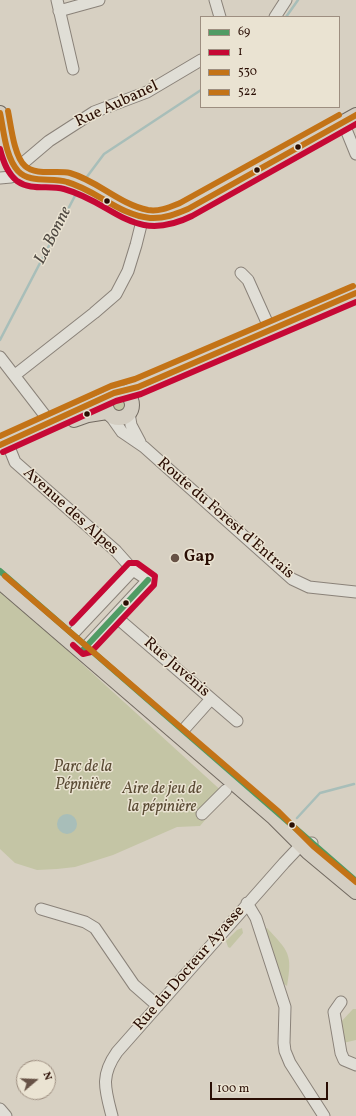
<!DOCTYPE html>
<meta charset="utf-8">
<style>
body{margin:0}
#map{position:relative;width:356px;height:1116px;overflow:hidden;background:#d7d0c2;font-family:Vollkorn,serif}
canvas{display:block}
.legend{position:absolute;left:200px;top:16px;width:140px;height:92px;box-sizing:border-box;background:#eae3d2;border:1px solid #9d8e80;margin:0;padding:5px 7px;list-style:none;font-size:12px;color:#2a0e04}
.legend li{display:flex;align-items:center;gap:8px;height:20px}
.legend b{width:20px;border:1px solid #9d8e80}
.north{position:absolute;left:16px;top:1060px;width:40px;height:40px;box-sizing:border-box;background:#eae3d2;border:1px solid #9d8e80;border-radius:50%;rotate:71deg;font-size:11px;font-weight:700;line-height:16px;text-align:center;color:#2a0e04}
.north::after{content:'';display:block;margin:auto;width:14px;height:18px;background:#675246;clip-path:polygon(50% 0,100% 100%,50% 72%,0 100%)}
.scale{position:absolute;left:210px;top:1082px;width:118px;height:18px;box-sizing:border-box;border:2px solid #2a0e04;border-top:0;padding-left:5px;font-size:12px;line-height:14px;white-space:nowrap;color:#2a0e04;-webkit-text-stroke:3px #eae3d2;paint-order:stroke}
</style>
<div id="map">
<canvas width="356" height="1116"></canvas>
<ul class="legend">
<li><b style="height:5px;background:#509b64"></b>69</li>
<li><b style="height:5px;background:#c60835"></b>1</li>
<li><b style="height:5px;background:#c37317"></b>530</li>
<li><b style="height:5px;background:#c37317"></b>522</li>
</ul>
<div class="north">N</div>
<div class="scale">100 m</div>
</div>
<script>
const ctx = document.querySelector('canvas').getContext('2d');
ctx.lineJoin = 'round';
function fillPath(path, color) { ctx.fillStyle = color; ctx.fill(path, 'evenodd'); }
function stroke(path, color, width, dash) { ctx.strokeStyle = color; ctx.lineWidth = width; ctx.lineCap = dash ? 'butt' : 'round'; ctx.setLineDash(dash || []); ctx.stroke(path); }
function drawText(font, color, halo, rows, align = 'center') {
  ctx.font = font + ' Vollkorn,serif'; ctx.lineWidth = 3; ctx.setLineDash([]); ctx.textBaseline = 'middle'; ctx.strokeStyle = halo; ctx.fillStyle = color; for (const [text, x, y, turn = 0] of rows) {
    ctx.save(); ctx.translate(x, y); ctx.rotate((+turn || 0) * Math.PI / 180); ctx.textAlign = isNaN(turn) ? turn : align; if (halo) ctx.strokeText(text, 0, 0); ctx.fillText(text, 0, 0); ctx.restore();
  }
}
fillPath(new Path2D(`
 M111 405a7 7 0 1 1 14 0a7 7 0 1 1-14 0Z
 M0,589l226,206 -26,31 -23,1 -64,28 -38,12 -18,2 -20,1 -22,-7 -15,-14z
 M242,928l1,5 -13,15 -2,-1 -2,-6 11,-11z
 M267,928c21,23 26,25 20,58l-3,-2 -19,-55z
 M353,1009h3v31l-13,3 -3,-20z`), '#c4c5a5');
fillPath(new Path2D(`
 M57 824a10 10 0 1 1 20 0a10 10 0 1 1-20 0Z`), '#a8beb9');
stroke(new Path2D(`
 M286,17l12,-17
 M83,182l21,-28 97,-64
 M0,340l78,-150
 M297,818l23,-25 34,-9`), '#a8beb9', 2.5);
const minor = new Path2D(`
 M57,0l16,69
 M215,0l5,17
 M59,11l40,-11
 M275,17l11,-17
 M343,122l13,32
 M16,169l33,-28 45,-29 53,-20 54,-32
 M0,178l11,-1 9,-4
 M241,273l7,7 22,49
 M0,357l50,65
 M15,375l79,-62 22,-19 12,-23 8,-26 7,-28
 M129,413l2,12 9,17
 M110,415l12,17 22,15 148,132 17,8 47,5
 M16,437l-7,10 6,15 101,89 17,19 15,10 -66,71
 M115,616l122,105
 M68,639l65,-69
 M178,736l33,-37
 M202,814l24,-24
 M247,903l9,15 29,89 -1,36 1,8 5,12 34,53
 M41,909l44,13 10,6 39,57 24,21
 M341,1002l-7,10 7,41 3,7 12,5
 M0,1109l6,7
 M112,1116c-7,-27 -12,-40 5,-64l167,-189 17,-18 11,-2`);
const major = new Path2D(`
 M0,113c4,15 8,47 18,58 11,13 36,6 50,11 27,8 54,33 81,36 16,2 31,-5 44,-12l163,-91
 M106 405a13 13 0 1 1 26 0a13 13 0 1 1-26 0Z
 M124,393l20,-8 7,-5 205,-87
 M74,420l14,-5 19,-3
 M0,445l108,-47
 M0,582l274,236 34,34 48,40`);
stroke(minor, '#8a8279', 13);
stroke(major, '#716960', 16);
stroke(minor, '#e0ded6', 11);
stroke(major, '#d4cec2', 14);
stroke(new Path2D(`
 M0,571l356,310
 M82,651l66,-71`), '#509b64', 6);
stroke(new Path2D(`
 M0,149c3,12 7,24 17,32 14,10 32,4 47,8 51,14 69,56 128,27l164,-92
 M3,452l113,-51 25,-7 215,-92
 M72,623l57,-60h8l18,13 -1,9 -63,67 -8,2 -10,-9`), '#c60835', 6);
stroke(new Path2D(`
 M8,111c3,15 6,45 17,55 11,10 32,4 45,7 28,8 49,31 78,37 11,2 22,-3 32,-7l159,-88
 M0,436l111,-50 24,-7 218,-93
 M5,576l274,236 34,34 43,36`), '#c37317', 6);
stroke(new Path2D(`
 M0,113c4,18 5,43 18,58 12,13 34,6 49,11 29,8 52,33 83,36 14,1 26,-4 38,-9l168,-94
 M0,445l114,-52 24,-6 218,-94`), '#c37317', 6);
for (const [x, y, r, color] of [
 [298,147,3.5,"#2a0e04"],
 [257,170,3.5,"#2a0e04"],
 [107,201,3.5,"#2a0e04"],
 [87,414,3.5,"#2a0e04"],
 [175,558,5,"#675246"],
 [126,603,3.5,"#2a0e04"],
 [292,825,3.5,"#2a0e04"]
]) { const dot = new Path2D(); dot.arc(x, y, r, 0, 2 * Math.PI); ctx.fillStyle = color; ctx.fill(dot); stroke(dot, '#eae3d2', 1.5); }
drawText('16px', '#2a0e04', '#eae3d2', [
 ["Rue Aubanel",117,105,-25],
 ["Avenue des Alpes",70,512,42],
 ["Route du Forest d'Entrais",225,519,41],
 ["Rue Juvénis",176,668,41],
 ["Rue du Docteur Ayasse",190,969,-49]
]);
drawText('bold 16px', '#2a0e04', '#eae3d2', [
 ["Gap",184,558]
], 'left');
drawText('italic 16px', '#5a4b34', '#eae3d2', [
 ["Parc de la",83,768],
 ["Pépinière",83,786],
 ["Aire de jeu de",162,790],
 ["la pépinière",162,808]
]);
drawText('italic 17px', '#4f4942', '#eae3d2', [
 ["La Bonne",54,236,-63]
]);
</script>
